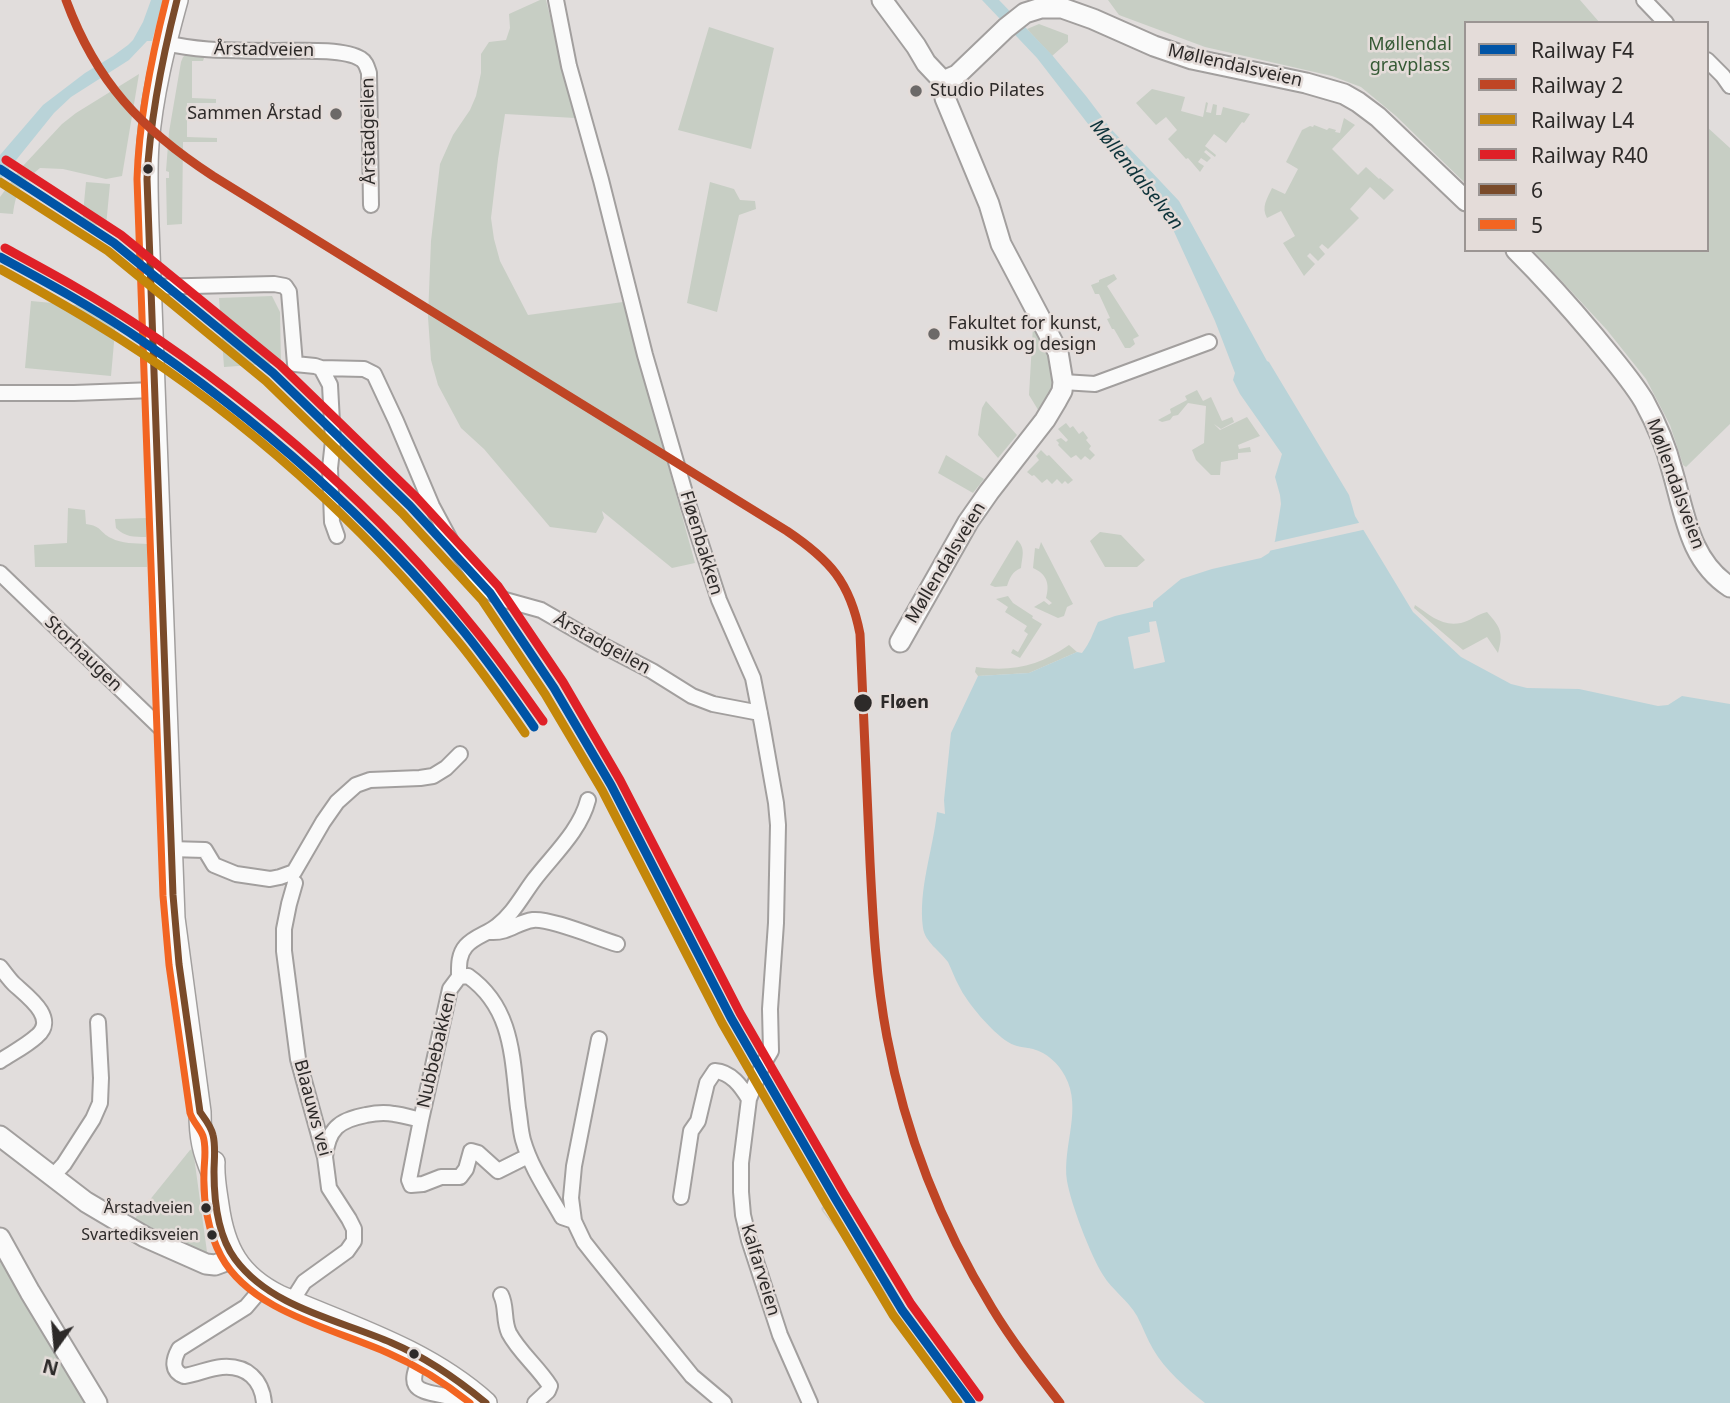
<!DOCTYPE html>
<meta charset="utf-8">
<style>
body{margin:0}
#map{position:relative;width:1730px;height:1403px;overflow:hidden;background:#e1dddc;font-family:"Noto Sans",sans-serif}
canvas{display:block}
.legend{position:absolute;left:1464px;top:21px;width:245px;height:231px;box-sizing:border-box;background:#e4dcd9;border:2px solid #9b9593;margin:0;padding:9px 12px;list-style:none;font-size:21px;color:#2d2a29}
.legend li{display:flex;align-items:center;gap:14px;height:35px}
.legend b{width:35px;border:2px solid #9b9593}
.north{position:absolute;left:21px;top:1312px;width:70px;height:70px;-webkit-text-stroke:5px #e4dcd9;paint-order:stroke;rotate:195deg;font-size:19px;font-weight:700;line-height:28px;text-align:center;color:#2d2a29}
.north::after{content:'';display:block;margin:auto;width:24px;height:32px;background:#2d2a29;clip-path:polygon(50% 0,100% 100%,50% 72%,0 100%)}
</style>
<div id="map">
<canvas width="1730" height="1403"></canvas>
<ul class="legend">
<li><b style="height:9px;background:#0054a6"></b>Railway F4</li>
<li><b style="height:9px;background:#bf4525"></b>Railway 2</li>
<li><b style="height:9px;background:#c4870a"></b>Railway L4</li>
<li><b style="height:9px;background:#df2027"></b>Railway R40</li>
<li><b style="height:9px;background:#7a4b2a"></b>6</li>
<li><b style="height:9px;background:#f26522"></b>5</li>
</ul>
<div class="north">N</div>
</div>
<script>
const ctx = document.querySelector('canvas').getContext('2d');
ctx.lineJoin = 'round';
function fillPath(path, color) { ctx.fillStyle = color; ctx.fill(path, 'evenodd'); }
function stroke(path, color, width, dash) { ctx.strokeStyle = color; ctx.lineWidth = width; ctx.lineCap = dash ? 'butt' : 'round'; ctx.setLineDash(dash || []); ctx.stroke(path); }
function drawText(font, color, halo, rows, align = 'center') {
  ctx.font = font + ' "Noto Sans",sans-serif'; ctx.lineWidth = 5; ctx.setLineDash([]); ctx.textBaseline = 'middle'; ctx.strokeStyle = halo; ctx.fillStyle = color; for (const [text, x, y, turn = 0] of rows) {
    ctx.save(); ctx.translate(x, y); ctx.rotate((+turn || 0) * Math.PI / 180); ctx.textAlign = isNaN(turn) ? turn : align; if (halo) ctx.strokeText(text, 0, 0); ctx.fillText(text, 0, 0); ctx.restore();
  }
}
fillPath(new Path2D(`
 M540,0h6l29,118 -70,-4 -7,45 -7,59 3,21 6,22 28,54 95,-13 72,261 -23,5 -70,-57 2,7 -8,15 -46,-6 -66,-78 -23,-21 -23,-43 -7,-25 -3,-43 3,-76 9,-77 13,-29 17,-25 6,-14 5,-23v-19l8,-12 17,-2 4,-12 -1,-14z
 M1108,0h472l20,23h-134v161l-70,-68 -35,-29 -29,-11 -127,-29 -86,-32z
 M1039,24l29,11v7l-16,14 -25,-27z
 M709,27l65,21 -23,101 -73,-19z
 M187,54l18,1 -2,6h-11v37l24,1v4h-29v34l30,1v4h-34l-1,82 -15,1 -1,-47h3v-6l-3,-1 3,-39 12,-70 2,-5z
 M139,74l-17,102 -16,3 -43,-10 -23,-1c-18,15 -24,22 -27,46l-13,-1v-16l22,-30 40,-43 14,-11z
 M1152,89l33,8 -4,14 22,6 3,-15 2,1 -2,9 5,1 2,-9 4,1 -1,10h5l2,-8 27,7 -6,9 -2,-1 -16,21 -12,-9 -9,12 11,9 -1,2 -9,-7 -2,2 7,6 -4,4 -6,-4 -3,4 6,4 -4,6 -12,-14 -2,1 -18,-20 9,-9 -11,-13 -10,8 -20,-22z
 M1344,118l11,7 -23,24 26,26 8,-8 13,12 1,-1 14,12 -10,10 -14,-13 -20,22 9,9 -31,31 -6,-5 -3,3 6,7 -7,7 -8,-8 -3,3 8,8 -11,12 -21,-33 12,-7 -14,-25 -14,7c-6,-11 0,-19 5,-30l13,6 13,-25 -12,-7 16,-32 8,-4 3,1 1,-2 13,5 2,-2 7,2 -1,2 5,1z
 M1707,127l23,21v276l-44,43 -3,-2 -13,-40 -24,-46 -39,-49 -74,-80h174z
 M86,182l24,2 -4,42 -24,-2z
 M710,182l24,7 6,11 15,1 1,8 -17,6 -22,97 -30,-9z
 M1114,274l3,5 -10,7 32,50 -6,3 2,5 -5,4h-5l-11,-19h-2l-5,-10 3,-1 -11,-24h-4l-4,-9 8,-3v-2z
 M272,296l8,16 1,51 -57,4 -5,-69z
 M31,301l86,8 -6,67 -86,-8z
 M1036,325c8,19 23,45 15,67 -2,7 -7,14 -11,21l-11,-18 4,-69z
 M1197,390l6,11 8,-4 11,24 10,-4 2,5 -13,7 -7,-5 6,6 27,-13 13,19 -22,9 1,4 11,-2 1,5 -13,1v6l-17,3 -1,13h-9l-15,-15 -4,-10 12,-7 2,-37 -18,-3 -10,12 -5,1 -3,4 -8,2 -4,-2 13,-7 -1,-4 17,-9 -2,-4z
 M986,401l31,34 -19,23 -20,-23 4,-27z
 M1066,423l4,5 3,-2 6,8 4,-3 5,7 -2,2 5,6 -2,3 6,6 -5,5 -5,-4 -4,4 -5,-5 -5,3 -13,-13 1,-2 -3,-3 5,-2 5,4 2,-2 -10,-11z
 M1041,450l6,6 2,-1 24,25 -5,4 -3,-3 -3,3 -5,-5 -5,5 -5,-5 -5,4 -8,-8 -2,1 -5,-4 12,-12 -3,-4z
 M946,455l38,24 -11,14 -35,-20z
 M68,508l17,2 1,14c16,2 13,8 25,14 11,6 24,5 36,6v23h-112l-1,-22 33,-2z
 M146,518v19c-12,0 -21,0 -30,-9l-1,-9z
 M1100,532l21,3 24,25 -8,7h-32l-15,-26z
 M1017,540c9,8 5,17 4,28 -9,4 -11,9 -14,18l-12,1 -5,-2z
 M1041,542l32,62 -6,3 -3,9 -6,2 -24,-11 10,-6 5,4 3,-2 -6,-5c4,-14 1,-24 -13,-30l2,-20 4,1z
 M1008,596l5,7 20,13 -1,2 10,6 -22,34 -9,-5 2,-4 5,3 10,-18 -4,-3 3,-5 -22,-14 3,-5 -12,-8z
 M1415,605c15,10 27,22 46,18 9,-2 17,-9 26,-11 13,15 17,20 11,41l-11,-16 -24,13 -49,-42z
 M1069,645l8,7 -48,21 -51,3 -3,-4 1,-5c37,5 63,-1 93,-22z
 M193,1149l14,103 -11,3 -64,-33 58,-72z
 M0,1253l85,150h-85z`), '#c7cec4');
fillPath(new Path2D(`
 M151,0h12l-11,41h-5l-18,19 -58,37 -17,16 -54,67v-25l43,-50 42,-32 28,-17 15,-11 5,-5 10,-18z
 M982,0h17l53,55 34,41 25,33 68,72 88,160 2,1 80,133 6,21 58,96 48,45 50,27 16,4 52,1 79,17 10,-1 14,-9 48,8v699h-525c-19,-15 -40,-33 -52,-54 -6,-10 -10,-22 -16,-33 -9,-16 -25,-26 -34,-41 -13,-21 -32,-71 -36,-94 -5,-35 16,-72 -2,-105 -7,-13 -18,-23 -32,-27 -9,-2 -17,-2 -25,-7 -16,-10 -41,-39 -49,-56 -4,-7 -7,-16 -11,-24 -8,-11 -23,-20 -25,-34 -5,-39 10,-77 14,-116l8,2 -1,-14 7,-67 27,-57 51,-3 48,-21 5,1c9,-12 10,-18 16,-31l17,-6 38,-9v-5l28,-23 31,-10 49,-11 8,-5 6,-12 6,-37 -1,-9 -5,-18 7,-23 -42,-60 -7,-14 2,-7 -20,-52 -44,-96 -17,-27 -45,-47 -72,-93z`), '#b9d3d8');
fillPath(new Path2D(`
 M1363,522l4,7 -103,23 6,-9z
 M1156,621l9,41 -31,7 -6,-32 22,-5 -1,-10z`), '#e1dddc');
const street = new Path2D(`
 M556,0l13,66 32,114 44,175 45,155 29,90 34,78 9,46 14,79 2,22 -2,98 -6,86 1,42 -9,15 -13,33 -8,64v29l2,23 6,25 31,95 30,68
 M1644,0l22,23
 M166,43c35,9 72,7 109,8 21,0 69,-3 86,8 5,3 6,8 8,14l2,132
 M1707,60l16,16 7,10
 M150,287l124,-3 11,2 4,6 6,72 20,2 6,2 9,17 3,56 -3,27 2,54 5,14
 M321,368l43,1 10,5 22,47 36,85 22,41 26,36 8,8 17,9 36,10 59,34 52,27 40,25 21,8 47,9
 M1063,382l32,2 114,-42
 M0,393h74l80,-3
 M0,573l167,161
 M170,849l35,1 9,15 22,9 34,5 10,-2 14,-5 29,-50 14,-20 19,-17 14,-5 50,-2 13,-2 13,-8 14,-14
 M491,932c18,1 26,-10 42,-12 17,-2 64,18 84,24
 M0,967c5,6 9,12 14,17 13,12 44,34 23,52 -11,10 -25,17 -37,25
 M459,977c0,-10 -1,-22 7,-31 9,-10 21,-12 31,-20 16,-12 25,-30 37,-46 19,-25 46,-49 54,-80
 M421,1120l-12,60 2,5 12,-1 18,-7h19l6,-8 5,-18 7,2 20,18 30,-15
 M325,1157c3,-28 14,-37 41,-42 9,-2 19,-3 28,-1 9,1 18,4 27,6l29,-131 9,-12 9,-1c45,32 44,81 50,132 2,10 2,21 5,32 8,28 25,52 39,77l12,4 10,21 11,14 97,120 32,27
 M52,1177l12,-13 29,-45 7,-16 1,-25 -3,-56
 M681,1197l10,-66 7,-10 9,-38 8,-12c16,1 26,15 34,28
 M574,1221l-3,-23 3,-32 25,-127
 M263,1287l-17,20 -67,42c-6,11 -8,22 5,27 13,-2 26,-8 38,-9 25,-2 40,13 42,36
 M501,1295c6,12 2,25 8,38 10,19 29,34 41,53l-2,5 -13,12
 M292,1301l12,-19 43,-31 7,-10v-12l-5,-10 -20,-31 -4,-31 -27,-98 -14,-108v-22l5,-25 6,-21
 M421,1357c-13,29 -8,33 20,38 8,1 15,5 22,8`);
const secondary = new Path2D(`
 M882,0l34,46 10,17 17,18
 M943,81l14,-6 49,-47 19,-15 16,-5h21l31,11 61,27 38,13 114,24 38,11 14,8 20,15 88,84
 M1516,250c28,28 54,57 79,87 17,21 35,41 49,64 12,22 22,45 28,69 13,44 17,90 58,117
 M900,642l68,-120 21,-30 56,-72 12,-20 5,-9 1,-9 -5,-30 -57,-108 -12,-40 -44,-106 -2,-17
 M0,1136l86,66 59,35 61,27 9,1 19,-7
 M0,1238l30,54 67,111`);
const primary = new Path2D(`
 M177,0c-13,47 -25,95 -29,144 -2,27 -1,54 0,82l26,692 26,194c0,26 3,39 13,63
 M214,1162c-1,15 2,29 4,43 6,44 21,71 61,91 72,31 148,54 207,107`);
stroke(street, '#a29f9e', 18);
stroke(secondary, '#a29f9e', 23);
stroke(primary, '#a29f9e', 24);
stroke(street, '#fafafa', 14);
stroke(secondary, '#fafafa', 19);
stroke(primary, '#fafafa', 21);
const rail = new Path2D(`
 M825,1209l77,101`);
stroke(rail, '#cdcccc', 7);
stroke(rail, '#e4dcd9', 4.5, [13]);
stroke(new Path2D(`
 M177,0c-15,59 -27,118 -30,179l26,716 6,69 21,148c5,7 11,14 13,23 3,12 1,25 1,37 0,28 4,64 21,87 36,49 105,61 157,84 35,15 65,36 94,60`), '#7a4b2a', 7);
stroke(new Path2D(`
 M166,0c-15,59 -27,118 -29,179l26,717 6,69 21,148c3,9 10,15 13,23 4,12 1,26 1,37 -1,28 4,59 17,83 30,56 114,73 167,97 30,13 57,30 82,50`), '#f26522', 7);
stroke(new Path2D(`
 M0,169l114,74 159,130 137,133 80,87 64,95 57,97 120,233 104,180 67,112 69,93
 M0,257c44,24 87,47 129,75 125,84 240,184 336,301 24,30 47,62 69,94`), '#0054a6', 9);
stroke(new Path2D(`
 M66,0c30,82 75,129 147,176l574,355c43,29 63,51 73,103 4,76 7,152 10,228 3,59 6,117 17,175 18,95 54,188 105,271 20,33 44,64 68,95`), '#bf4525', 9);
stroke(new Path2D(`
 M0,182l108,69 158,130 136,132 80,87 63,94 57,96 120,233 104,180 67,112 65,88
 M0,269c40,22 81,45 120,70 126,80 241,184 336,300 25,30 47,62 69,94`), '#c4870a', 9);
stroke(new Path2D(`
 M6,160l115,75 159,130 137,133 81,88 65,96 57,98 120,233 104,180 67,111 68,93
 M5,248c44,24 87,47 129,75 127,84 243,185 339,304 25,30 47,62 70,94`), '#df2027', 9);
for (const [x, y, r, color] of [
 [916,91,7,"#6c6968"],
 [336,114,7,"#6c6968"],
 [148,169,6,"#2d2a29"],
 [934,334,7,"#6c6968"],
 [863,703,10,"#2d2a29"],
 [206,1208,6,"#2d2a29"],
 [212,1235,6,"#2d2a29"],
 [414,1354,6,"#2d2a29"]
]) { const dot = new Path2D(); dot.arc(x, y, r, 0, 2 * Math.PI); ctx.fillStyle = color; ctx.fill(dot); stroke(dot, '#e4dcd9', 2.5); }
drawText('16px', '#2d2a29', '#e4dcd9', [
 ["Årstadveien",193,1208],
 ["Svartediksveien",199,1235]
], 'right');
drawText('18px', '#365a35', '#e4dcd9', [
 ["Møllendal",1410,45],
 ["gravplass",1410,66]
]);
drawText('18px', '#2d2a29', '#e4dcd9', [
 ["Årstadveien",264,50,1],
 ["Møllendalsveien",1235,66,13],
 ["Årstadgeilen",369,131,-91],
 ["Møllendalsveien",1675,484,70],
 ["Fløenbakken",701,543,73],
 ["Møllendalsveien",946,563,-59],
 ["Årstadgeilen",602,644,29],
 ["Storhaugen",83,654,44],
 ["Nubbebakken",437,1050,-77],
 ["Blaauws vei",312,1108,75],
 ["Kalfarveien",760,1270,73]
]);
drawText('18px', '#2d2a29', '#e4dcd9', [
 ["Studio Pilates",930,91],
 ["Sammen Årstad",322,114,"right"],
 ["Fakultet for kunst,",948,324],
 ["musikk og design",948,345]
], 'left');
drawText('bold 18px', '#2d2a29', '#e4dcd9', [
 ["Fløen",880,703]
], 'left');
drawText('italic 19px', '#0d333a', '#e4dcd9', [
 ["Møllendalselven",1136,175,51]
]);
</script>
